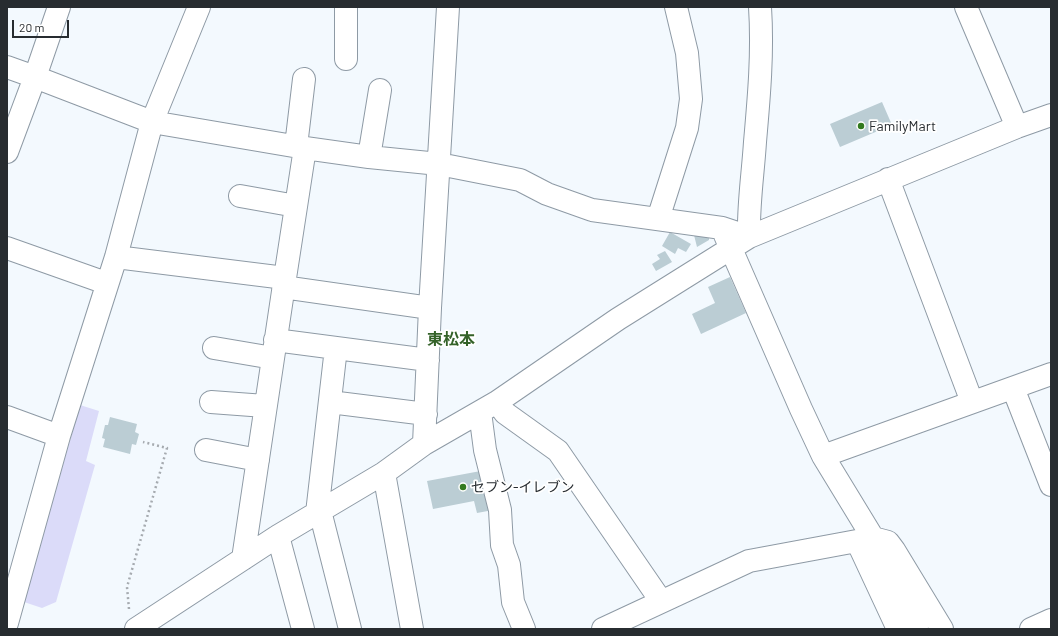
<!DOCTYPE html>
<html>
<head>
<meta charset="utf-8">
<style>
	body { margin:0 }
	#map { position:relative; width:1058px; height:636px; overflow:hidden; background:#f3f9fe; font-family:Barlow,sans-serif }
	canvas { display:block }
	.frame { position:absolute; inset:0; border:8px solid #272c30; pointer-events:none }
	.scale { position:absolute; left:12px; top:20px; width:57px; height:18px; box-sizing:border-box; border:2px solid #272c30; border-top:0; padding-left:5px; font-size:12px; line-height:14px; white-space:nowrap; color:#272c30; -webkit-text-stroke:3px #fff; paint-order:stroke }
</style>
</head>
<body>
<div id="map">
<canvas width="1058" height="636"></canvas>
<div class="frame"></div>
<div class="scale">20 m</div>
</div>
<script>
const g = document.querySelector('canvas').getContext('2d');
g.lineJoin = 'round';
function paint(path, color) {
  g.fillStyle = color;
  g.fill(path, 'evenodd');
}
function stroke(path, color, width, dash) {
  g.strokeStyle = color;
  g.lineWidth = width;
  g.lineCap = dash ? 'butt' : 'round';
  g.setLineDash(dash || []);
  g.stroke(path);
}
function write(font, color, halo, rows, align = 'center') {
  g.font = font + ' Barlow,"Noto Sans JP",sans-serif';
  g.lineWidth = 3.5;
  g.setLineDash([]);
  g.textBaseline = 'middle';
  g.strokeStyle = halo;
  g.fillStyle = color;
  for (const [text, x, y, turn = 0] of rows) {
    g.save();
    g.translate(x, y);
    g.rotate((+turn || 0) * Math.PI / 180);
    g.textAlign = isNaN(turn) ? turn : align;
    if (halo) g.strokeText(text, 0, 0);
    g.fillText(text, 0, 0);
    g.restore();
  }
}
paint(new Path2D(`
	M80 405 99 411 86 461 95 465 56 602 42 608 24 602Z`), '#dbdbf9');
paint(new Path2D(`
	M882 102 892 125 840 147 830 124Z
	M670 232 691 244 686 252 678 248 675 254 662 246Z
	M694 235 709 237V240L697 247Z
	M665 251 672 262 656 271 652 264 660 259 657 255Z
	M730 277 746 313 701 334 692 314 715 303 708 287Z
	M110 417 137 424 135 432 139 434 136 445 132 444 130 454 103 447 105 439 102 438 105 425H108Z
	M486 470 493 510 477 513 474 501 433 509 427 481Z`), '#bbcdd4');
const minor = new Path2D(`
	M966 7 1017 127
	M346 59V7
	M7 67 35 77 59 7
	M296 146 304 79
	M7 152 35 77 152 122 305 148 369 157 439 164 520 180 547 194 592 210 722 228 749 237C748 205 753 174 755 142 759 97 763 52 760 7
	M369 157 380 90
	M888 179 972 402
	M240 196 296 206
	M658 219 687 128 691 99 687 53 676 7
	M725 235 801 409 823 456 873 538 917 629
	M7 248 106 283
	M116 257 285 278
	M283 287 430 308
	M275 340 428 360
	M214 348 273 358
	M1013 388 1051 485
	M211 402 265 406
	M330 402 426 414
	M497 402 505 413 558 451 661 601
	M480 412 485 450 500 510 502 545 509 565 513 602 524 629
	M7 417 59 436
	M424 444 430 308 448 7
	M206 450 258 460
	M823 456 1051 374
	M384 473 412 629
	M320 511 350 629
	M317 513 336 348
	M278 536 303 629
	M857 541 898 629
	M243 559 285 278 305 148
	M7 623 59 436 116 257 152 122 199 7
	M136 629 278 536 384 473 424 444 497 402 618 319 749 237 1017 127 1051 115
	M603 629 749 561 873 538 888 542 894 550 942 629
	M1031 629 1051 620`);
stroke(minor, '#8e9aa5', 24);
stroke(new Path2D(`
	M129 609 127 587 167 448 143 442`), '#a6abb0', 2.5, [2, 3]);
stroke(minor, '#fff', 22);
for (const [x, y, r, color] of [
	[861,126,4,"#337a1f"],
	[463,487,4,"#337a1f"]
]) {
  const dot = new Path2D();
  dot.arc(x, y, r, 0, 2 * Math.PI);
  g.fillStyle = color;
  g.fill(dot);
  stroke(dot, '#fff', 1.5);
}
write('14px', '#272c30', '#fff', [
	["FamilyMart",869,126],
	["セブン-イレブン",471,487]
], 'left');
write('bold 16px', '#346229', '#fff', [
	["東松本",451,340]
]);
</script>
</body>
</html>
